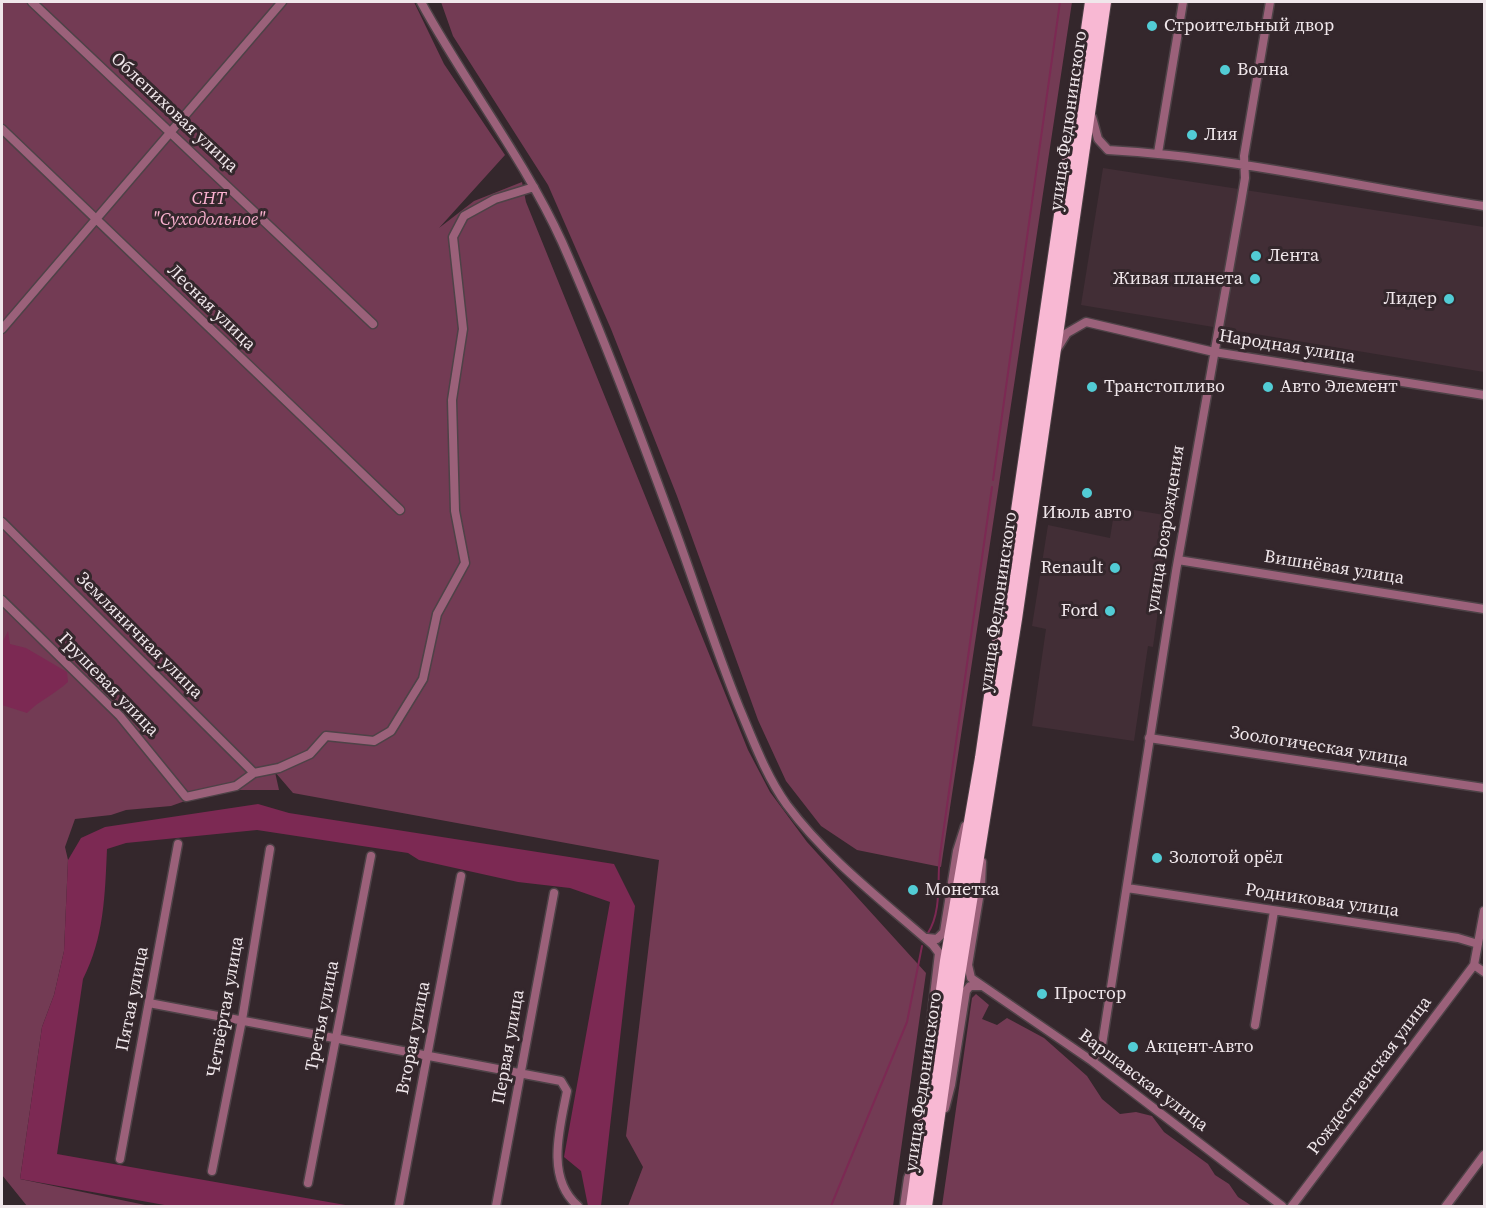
<!DOCTYPE html>
<html>
<head>
<meta charset="utf-8">
<style>
	body { margin:0 }
	#map { position:relative; width:1486px; height:1208px; overflow:hidden; background:#34272c; font-family:"Source Serif 4",serif }
	canvas { display:block }
	.frame { position:absolute; inset:0; border:3px solid #f0e7eb; pointer-events:none }
</style>
</head>
<body>
<div id="map">
<canvas width="1486" height="1208"></canvas>
<div class="frame"></div>
</div>
<script>
const g = document.querySelector('canvas').getContext('2d');
g.lineJoin = 'round';
function paint(path, color) {
  g.fillStyle = color;
  g.fill(path, 'evenodd');
}
function stroke(path, color, width, dash) {
  g.strokeStyle = color;
  g.lineWidth = width;
  g.lineCap = dash ? 'butt' : 'round';
  g.setLineDash(dash || []);
  g.stroke(path);
}
function write(font, color, halo, rows, align = 'center') {
  g.font = font + ' "Source Serif 4",serif';
  g.lineWidth = 6;
  g.setLineDash([]);
  g.textBaseline = 'middle';
  g.strokeStyle = halo;
  g.fillStyle = color;
  for (const [text, x, y, turn = 0] of rows) {
    g.save();
    g.translate(x, y);
    g.rotate((+turn || 0) * Math.PI / 180);
    g.textAlign = isNaN(turn) ? turn : align;
    if (halo) g.strokeText(text, 0, 0);
    g.fillText(text, 0, 0);
    g.restore();
  }
}
paint(new Path2D(`
	M1103 168 1484 227V372L1081 305Z
	M1115 507 1171 516 1153 647 1148 646 1134 741 1032 726 1046 629 1032 626 1048 525 1110 538Z`), '#422e36');
paint(new Path2D(`
	M2 2H414L444 64 505 155 439 228 474 201 522 182 526 202 748 750 770 792 807 842 926 973 893 1206H628L643 1167 626 1136 659 860 293 793 275 772 279 790H239L185 801 171 806 126 810 111 815 75 819 65 847 68 860 64 951 54 995 42 1027 20 1179 150 1206H27L2 1175Z
	M441 2H1072L941 867 857 850 821 826 786 781 758 720 677 496 611 329 548 185 453 36Z
	M976 994 989 1005 982 1019 997 1025 1007 1018 1044 1038 1087 1076 1102 1099 1120 1114 1136 1112 1152 1116 1164 1132 1208 1164 1215 1175 1229 1184 1238 1197 1252 1206H942L972 998Z`), '#733b54');
paint(new Path2D(`
	M8 631 10 644 26 648 67 672 68 682C55 694 40 700 27 713L2 705V643Z
	M258 804 289 813 614 864 635 906 601 1206H588L581 1171 564 1157 610 902 570 888 518 882 419 860 408 853 257 830 126 843 107 849C105 895 104 938 83 979L57 1154 351 1206H170L20 1179 42 1027 54 995 64 951 68 860 81 838 105 827Z`), '#7c2953');
stroke(new Path2D(`
	M993 480 1060 2
	M928 933C940 914 938 889 939 867 940 851 943 835 945 820L992 487
	M831 1206 907 1022 922 946`), '#7c2953', 2);
const minor = new Path2D(`
	M32 2 373 324
	M421 2C465 83 523 157 562 242 603 335 639 432 674 527 696 587 715 648 739 707 753 740 766 776 787 805 827 859 883 901 933 945L939 953 922 1099
	M1092 117 1098 139 1108 150C1235 157 1359 187 1484 206
	M2 129 400 510
	M1158 153 1183 2
	M2 329 282 2
	M1057 349 1067 333 1086 322 1214 352 1484 395
	M2 522 254 773
	M1178 560 1484 609
	M2 600 120 716 186 797 236 786 254 773 279 768 310 754 326 736 374 741 391 731 423 679 437 614 465 563 455 511 452 400 463 329 453 237 464 216 495 199 534 187
	M1149 738 1484 788
	M982 862 981 886 968 965 971 978 1092 1061 1282 1206
	M1127 888 1458 938 1478 944
	M1484 911 1474 965 1484 972
	M927 938 937 939 944 932 957 851 965 826
	M149 1003 561 1081 567 1091C560 1127 545 1178 578 1206
	M1255 1025 1274 911
	M1092 1061 1102 1045 1176 571 1241 202 1245 178 1244 156 1270 2
	M945 1108 951 1085 966 991 970 986H981
	M120 1159 178 844
	M212 1171 242 1020 270 849
	M308 1183 371 856
	M399 1205 461 876
	M496 1206 554 893
	M904 1206 908 1178 914 1163
	M1292 1206 1474 965
	M1446 1206 1484 1155`);
const trunk = new Path2D(`
	M913 1206 947 961 982 758 1092 2
	M925 1206 958 976 1015 619 1104 2`);
stroke(minor, '#4e4247', 11);
stroke(trunk, '#4e4247', 16);
stroke(minor, '#9b617a', 8);
stroke(trunk, '#f8b8d3', 14);
for (const [x, y, r, color] of [
	[1152,26,6,"#52ccd5"],
	[1225,70,6,"#52ccd5"],
	[1192,135,6,"#52ccd5"],
	[1256,256,6,"#52ccd5"],
	[1255,279,6,"#52ccd5"],
	[1449,299,6,"#52ccd5"],
	[1092,387,6,"#52ccd5"],
	[1268,387,6,"#52ccd5"],
	[1087,493,6,"#52ccd5"],
	[1115,568,6,"#52ccd5"],
	[1110,611,6,"#52ccd5"],
	[1157,858,6,"#52ccd5"],
	[913,890,6,"#52ccd5"],
	[1042,994,6,"#52ccd5"],
	[1133,1047,6,"#52ccd5"]
]) {
  const dot = new Path2D();
  dot.arc(x, y, r, 0, 2 * Math.PI);
  g.fillStyle = color;
  g.fill(dot);
  stroke(dot, '#34272c', 2);
}
write('18px', '#f0e7eb', '#34272c', [
	["Строительный двор",1164,26],
	["Волна",1237,70],
	["Лия",1204,135],
	["Лента",1268,256],
	["Живая планета",1243,279,"right"],
	["Лидер",1437,299,"right"],
	["Транстопливо",1104,387],
	["Авто Элемент",1280,387],
	["Июль авто",1087,513,"center"],
	["Renault",1103,568,"right"],
	["Ford",1098,611,"right"],
	["Золотой орёл",1169,858],
	["Монетка",925,890],
	["Простор",1054,994],
	["Акцент-Авто",1145,1047]
], 'left');
write('18px', '#f0e7eb', '#34272c', [
	["Облепиховая улица",174,113,43],
	["улица Федюнинского",1069,121,-82],
	["Лесная улица",211,308,44],
	["Народная улица",1287,347,9],
	["улица Возрождения",1166,529,-81],
	["Вишнёвая улица",1334,568,9],
	["улица Федюнинского",999,602,-82],
	["Земляничная улица",139,636,45],
	["Грушевая улица",108,685,46],
	["Зоологическая улица",1319,747,9],
	["Родниковая улица",1322,901,8],
	["Пятая улица",133,999,-79],
	["Четвёртая улица",226,1007,-80],
	["Третья улица",323,1016,-79],
	["Вторая улица",414,1038,-79],
	["Первая улица",509,1047,-80],
	["Рождественская улица",1370,1076,-53],
	["Варшавская улица",1143,1081,37],
	["улица Федюнинского",924,1082,-82]
]);
write('italic 18px', '#f9b1cf', '#34272c', [
	["СНТ",209,199],
	["\"Суходольное\"",209,220]
]);
</script>
</body>
</html>
